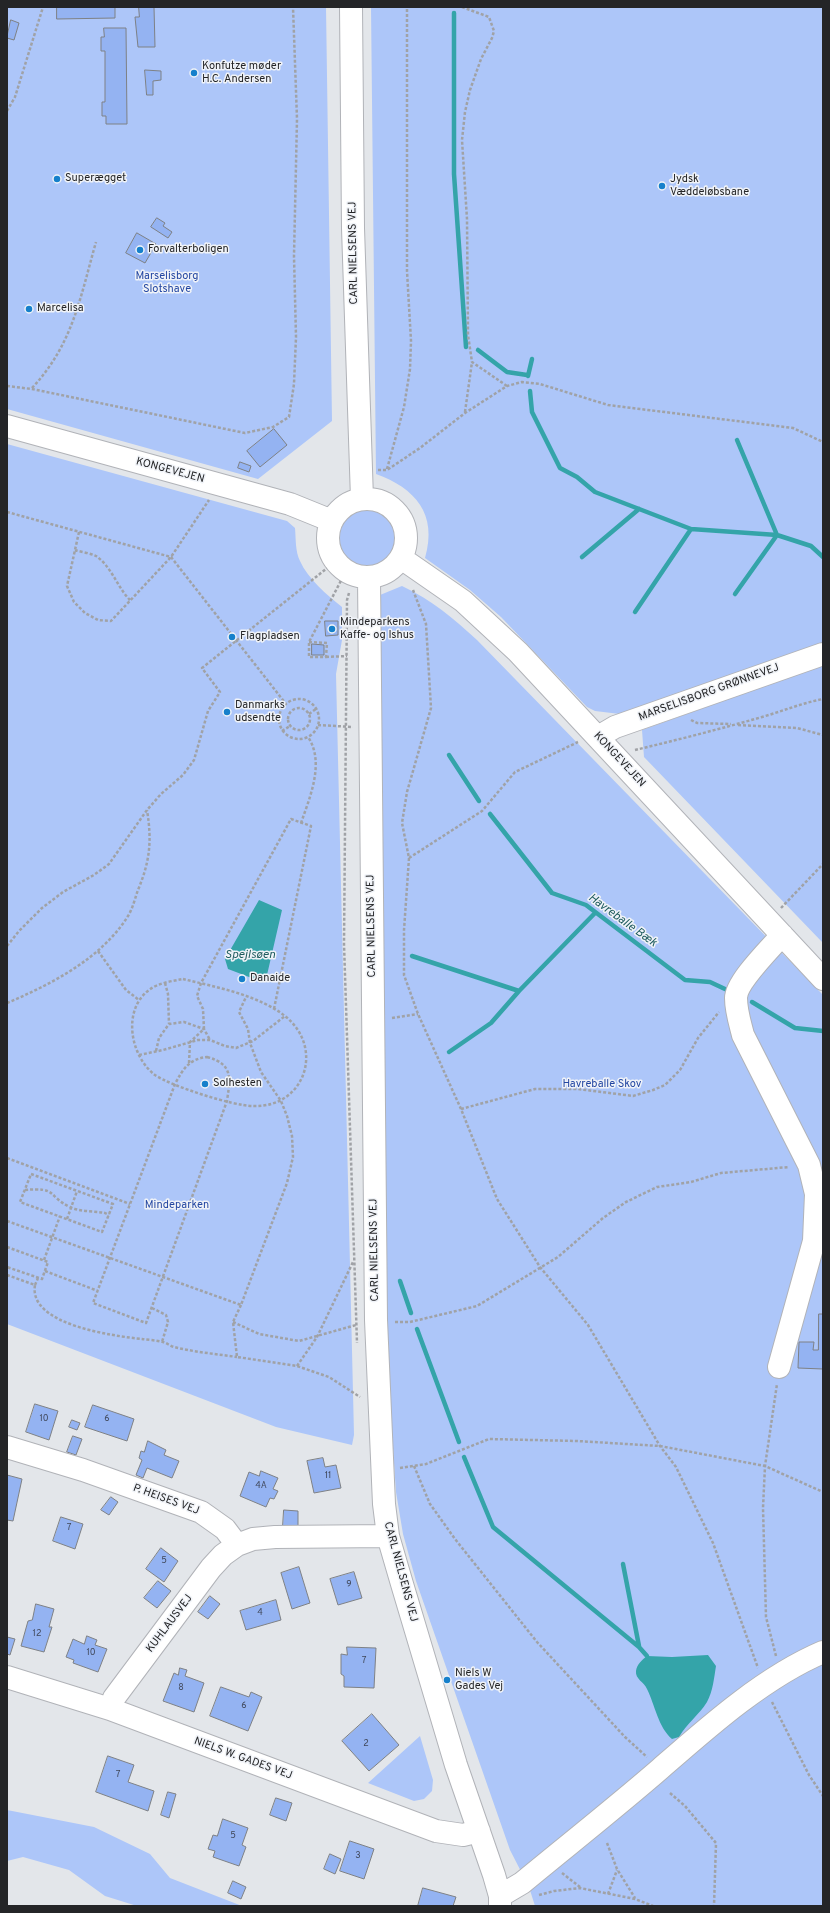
<!DOCTYPE html>
<html>
<head>
<meta charset="utf-8">
<style>
	body { margin:0 }
	#map { position:relative; width:830px; height:1913px; overflow:hidden; background:#e3e6ea; font-family:Overpass,sans-serif }
	canvas { display:block }
	.frame { position:absolute; inset:0; border:8px solid #242527; pointer-events:none }
</style>
</head>
<body>
<div id="map">
<canvas width="830" height="1913"></canvas>
<div class="frame"></div>
</div>
<script>
const g = document.querySelector('canvas').getContext('2d');
g.lineJoin = 'round';
function paint(path, color) {
  g.fillStyle = color;
  g.fill(path, 'evenodd');
}
function stroke(path, color, width, dash) {
  g.strokeStyle = color;
  g.lineWidth = width;
  g.lineCap = dash ? 'butt' : 'round';
  g.setLineDash(dash || []);
  g.stroke(path);
}
function write(font, color, halo, rows, align = 'center') {
  g.font = font + ' Overpass,sans-serif';
  g.lineWidth = 3;
  g.setLineDash([]);
  g.textBaseline = 'middle';
  g.strokeStyle = halo;
  g.fillStyle = color;
  for (const [text, x, y, turn = 0] of rows) {
    g.save();
    g.translate(x, y);
    g.rotate((+turn || 0) * Math.PI / 180);
    g.textAlign = isNaN(turn) ? turn : align;
    if (halo) g.strokeText(text, 0, 0);
    g.fillText(text, 0, 0);
    g.restore();
  }
}
paint(new Path2D(`
	M7 7H326L332 421 258 479 7 409Z
	M371 7H823V646L620 714 595 711 587 707 501 617 470 590 425 558C438 514 415 488 376 474Z
	M7 444 287 521 295 528C296 539 295 551 300 561 308 579 327 595 342 607V640L336 674 354 1435 352 1445 276 1427 7 1324Z
	M339 538a28 28 0 1 1 56 0a28 28 0 1 1-56 0Z
	M402 586C432 600 453 618 477 640L823 995V1906H535L529 1887 510 1850 416 1581 403 1534 396 1492 388 1375 383 1229 380 595Z
	M823 665V943L644 757 642 730Z
	M420 1736 433 1780 432 1791 424 1799 414 1801 368 1783Z
	M7 1810 94 1827 150 1854 170 1878 242 1906H137L105 1896 69 1870 23 1857 7 1861Z`), '#adc6f9');
paint(new Path2D(`
	M259 900 282 910 267 975 257 980 228 969 225 959Z
	M708 1655 716 1666C714 1678 713 1691 707 1702 699 1715 687 1723 679 1737L672 1739C658 1727 655 1705 647 1689 644 1682 635 1679 636 1671 637 1664 642 1660 647 1656L672 1657Z`), '#34a4a9');
stroke(new Path2D(`
	M454 13V174L466 347
	M478 350 507 372 527 375
	M528 376 532 359
	M530 391 532 412 560 468 577 477 595 492 691 529 777 535 811 546 823 557
	M582 557 639 509
	M735 594 777 535 737 440
	M635 612 691 529
	M449 755 479 801
	M490 814 552 893 586 905 685 980 710 982 725 989
	M412 956 519 991 595 913
	M752 1002 795 1028 823 1031
	M449 1052 491 1023 519 991
	M400 1281 411 1313
	M417 1329 459 1442
	M464 1457 493 1527 639 1647 647 1656
	M623 1564 639 1646`), '#34a4a9', 4.5);
const building = new Path2D(`
	M57 7H115V18L57 19Z
	M139 7H154L155 47H138L135 17H139Z
	M11 20 19 23 14 40 7 38Z
	M104 28H126L127 124H106V116H102V102H105V51H101V37H104Z
	M145 70 161 71V80L153 81V95H147Z
	M157 218 165 223 163 226 172 232 168 238 151 227Z
	M137 233 156 244 145 263 126 253Z
	M274 429 287 445 260 467 247 451Z
	M240 462 251 466 249 472 238 468Z
	M325 621H338V635L326 636Z
	M312 644 324 645V655H312Z
	M819 1314H823V1369L798 1368 799 1342H814L813 1350H818Z
	M35 1404 58 1411 49 1440 26 1432Z
	M93 1405 134 1419 127 1441 85 1427Z
	M72 1420 80 1423 77 1430 69 1427Z
	M73 1436 82 1439 76 1455 67 1452Z
	M148 1441 166 1450 164 1455 179 1461 172 1478 147 1468 143 1478 136 1475 142 1460 139 1458 141 1451 144 1452Z
	M323 1458 325 1467 336 1465 341 1488 314 1493 307 1461Z
	M261 1471 278 1478 273 1489 278 1491 274 1499 270 1498 266 1507 240 1496 249 1472 259 1476Z
	M7 1475 22 1479 13 1521 7 1520Z
	M111 1497 118 1502 109 1515 101 1510Z
	M284 1510 298 1511V1526H283Z
	M61 1517 83 1524 75 1549 53 1541Z
	M161 1548 178 1561 164 1582 146 1569Z
	M299 1567 310 1603 292 1609 281 1573Z
	M354 1572 362 1598 338 1605 330 1579Z
	M158 1581 171 1591 157 1608 144 1598Z
	M210 1596 220 1604 208 1619 198 1612Z
	M276 1600 281 1620 246 1630 240 1611Z
	M36 1604 54 1609 49 1627H52L44 1652 21 1646 28 1621 32 1620Z
	M87 1636 97 1640 95 1645 107 1649 98 1672 73 1663 74 1660 66 1657 73 1639 84 1644Z
	M7 1637 15 1639 10 1655 7 1654Z
	M347 1647 376 1648 374 1688 344 1687V1676L341 1674V1654L347 1655Z
	M180 1668 187 1670 185 1676 204 1683 194 1712 163 1701 174 1673 178 1675Z
	M221 1687 249 1697 251 1692 262 1697 248 1731 210 1716Z
	M372 1714 399 1745 369 1771 342 1741Z
	M108 1756 134 1765 128 1782 154 1791 148 1811 96 1792Z
	M168 1792 176 1794 169 1818 161 1815Z
	M276 1798 292 1803 286 1821 270 1815Z
	M223 1819 248 1828 242 1845 246 1847 239 1866 213 1857 215 1851 208 1849 213 1835 217 1836Z
	M350 1841 374 1849 364 1879 340 1871Z
	M330 1854 341 1859 335 1874 324 1869Z
	M233 1881 246 1887 241 1899 228 1893Z
	M423 1888 456 1897 453 1906H418Z`);
paint(building, '#94b3f2');
stroke(building, '#7e8185', 1);
const minor = new Path2D(`
	M351 7 353 228 362 499
	M7 426 290 504 332 521
	M328 538a39 39 0 1 1 78 0a39 39 0 1 1-78 0Z
	M401 558 463 601 518 652 823 979
	M369 577 376 1320 384 1504 388 1536 402 1584 456 1765 494 1875 500 1896V1906
	M598 737 615 727 823 654
	M779 1367 814 1241 816 1194 809 1165 743 1035C740 1023 736 1011 736 998 736 982 771 948 782 935
	M7 1447 83 1470 201 1512 225 1529 237 1545 253 1539 275 1537 388 1536
	M7 1677 110 1709 436 1831 463 1835 479 1831
	M110 1709 114 1698 211 1568 223 1555 237 1545
	M500 1896 522 1883C568 1845 615 1808 660 1769 708 1727 764 1677 823 1652`);
stroke(minor, '#b1b3b8', 24);
stroke(new Path2D(`
	M462 7 489 17 494 31 492 38 481 59 470 90 465 112 462 140 467 219 468 335 472 362 507 386
	M7 111 15 97 43 7
	M7 386 32 389 245 433 273 427 289 417 294 384 296 337 294 256 297 119 293 7
	M32 388C73 344 80 298 96 242
	M465 412 472 362
	M387 469 404 407 410 369 411 341 407 271V7
	M378 470H387L420 448 465 413 507 386 522 382 540 384 608 405 793 428 823 442
	M7 512 171 557 286 704
	M79 532 67 586 74 602 85 613 98 620 111 621 171 557 209 500
	M75 550C81 552 90 553 96 556 112 567 117 587 130 600
	M413 590 426 624 431 708 407 792 402 823 409 858 404 930V975L418 1014 461 1109 497 1199 540 1267 588 1325 660 1446 676 1467 713 1543 758 1668
	M349 593 347 600 344 944 357 1343
	M309 642 327 643 326 657H309V642L346 571
	M326 657 347 656
	M279 719a20 20 0 1 1 40 0a20 20 0 1 1-40 0Z
	M288 719a11 11 0 1 1 22 0a11 11 0 1 1-22 0Z
	M309 714 316 709
	M691 720 697 723 731 724
	M318 725 353 727
	M738 725 797 728 823 735
	M282 731 290 726
	M635 750C677 740 720 729 762 717 783 711 802 703 823 699
	M301 823C310 797 325 762 308 737
	M409 858 482 811 515 772 578 742
	M781 908 823 864
	M7 946 19 931 42 908 63 892 94 875 109 864 147 810 161 794 183 775 194 760 208 711 220 692 202 668 336 561
	M98 951 126 990 139 1000
	M183 979C216 987 258 995 285 1016 325 1048 305 1108 253 1106 233 1106 171 1086 155 1075 130 1056 122 1010 149 990 158 983 172 981 183 979Z
	M165 983 168 994 169 1024
	M7 1003C52 984 102 958 128 916 133 908 135 898 138 890 150 861 152 841 147 810
	M392 1018 418 1014
	M156 1051 159 1038 169 1024 184 1022 204 1029 210 1040
	M139 1055 163 1050 198 1040H210L225 1046 236 1048 253 1041 285 1016
	M207 1057C234 1064 230 1079 227 1101L146 1323 93 1303 175 1084C183 1069 189 1059 207 1057Z
	M189 1063 190 1042 204 1029 203 1009 197 996 201 983 291 819 311 826 274 1009
	M461 1109 535 1089H578L633 1096 653 1090 665 1085 680 1070 698 1038 719 1012
	M7 1158 130 1204
	M31 1174 113 1204 102 1232 20 1202Z
	M25 1190C58 1187 47 1196 70 1207 80 1212 94 1211 105 1213L109 1215
	M67 1219 77 1191
	M7 1221 241 1305 287 1183 293 1157 292 1136 287 1116 281 1101 261 1072 250 1043 248 1029 239 1012 246 997
	M7 1247 48 1262 42 1279 7 1267
	M44 1260 60 1216
	M45 1271 98 1291
	M7 1275 35 1285C28 1325 114 1336 142 1339 148 1340 156 1340 163 1342 167 1343 170 1346 174 1347 194 1352 216 1354 237 1357
	M35 1285 38 1278
	M241 1305 233 1322 237 1357 297 1366 329 1377 360 1397
	M152 1308 166 1315 168 1322 162 1342
	M233 1322 259 1334 299 1341 356 1325
	M395 1322H410L477 1306 558 1257 603 1218 626 1202 657 1187 691 1182 721 1173 789 1167
	M297 1366 317 1337 353 1262
	M414 1466 430 1504 455 1539 537 1642 625 1737 647 1757
	M400 1468 426 1464 489 1439 577 1441 660 1446 765 1466 823 1492
	M776 1656 766 1617 763 1508 765 1466 777 1384
	M772 1702 809 1775 823 1796
	M670 1793 685 1806 716 1843 714 1906
	M607 1843 617 1869 635 1898
	M562 1873 580 1887
	M608 1894 617 1870
	M539 1895 554 1891 580 1888 635 1899 653 1906`), '#a0a2a6', 2.5, [3, 2]);
stroke(minor, '#fff', 22);
for (const [x, y, r, color] of [
	[194,73,4,"#1680cb"],
	[57,179,4,"#1680cb"],
	[662,186,4,"#1680cb"],
	[140,250,4,"#1680cb"],
	[29,309,4,"#1680cb"],
	[332,629,4,"#1680cb"],
	[232,637,4,"#1680cb"],
	[227,712,4,"#1680cb"],
	[242,979,4,"#1680cb"],
	[205,1084,4,"#1680cb"],
	[447,1680,4,"#1680cb"]
]) {
  const dot = new Path2D();
  dot.arc(x, y, r, 0, 2 * Math.PI);
  g.fillStyle = color;
  g.fill(dot);
  stroke(dot, '#f0f3f8', 1.5);
}
write('9px', '#40485a', null, [
	["10",44,1419],
	["6",107,1419],
	["11",328,1476],
	["4A",261,1486],
	["7",69,1528],
	["5",164,1561],
	["9",349,1585],
	["4",260,1613],
	["12",37,1634],
	["10",91,1653],
	["7",364,1661],
	["8",181,1688],
	["6",244,1706],
	["2",366,1744],
	["7",118,1775],
	["5",233,1836],
	["3",358,1856]
]);
write('11px', '#242527', '#f0f3f8', [
	["Konfutze møder",202,67],
	["H.C. Andersen",202,80],
	["Superægget",65,179],
	["Jydsk",670,180],
	["Væddeløbsbane",670,193],
	["Forvalterboligen",148,250],
	["Marcelisa",37,309],
	["Mindeparkens",340,623],
	["Kaffe- og Ishus",340,636],
	["Flagpladsen",240,637],
	["Danmarks",235,706],
	["udsendte",235,719],
	["Danaide",250,979],
	["Solhesten",213,1084],
	["Niels W",455,1674],
	["Gades Vej",455,1687]
], 'left');
write('11px', '#242527', '#f0f3f8', [
	["CARL NIELSENS VEJ",354,253,-91],
	["KONGEVEJEN",170,471,15],
	["MARSELISBORG GRØNNEVEJ",709,693,-20],
	["KONGEVEJEN",619,760,47],
	["CARL NIELSENS VEJ",372,926,-91],
	["CARL NIELSENS VEJ",375,1250,-91],
	["P. HEISES VEJ",166,1500,20],
	["CARL NIELSENS VEJ",400,1572,75],
	["KUHLAUSVEJ",170,1624,-53],
	["NIELS W. GADES VEJ",243,1759,20]
]);
write('11px', '#2447a2', '#f0f3f8', [
	["Marselisborg",167,277],
	["Slotshave",167,290],
	["Havreballe Skov",602,1085],
	["Mindeparken",177,1206]
]);
write('italic 12px', '#1f5c5f', '#f0f3f8', [
	["Havreballe Bæk",622,921,36],
	["Spejlsøen",250,956]
]);
</script>
</body>
</html>
